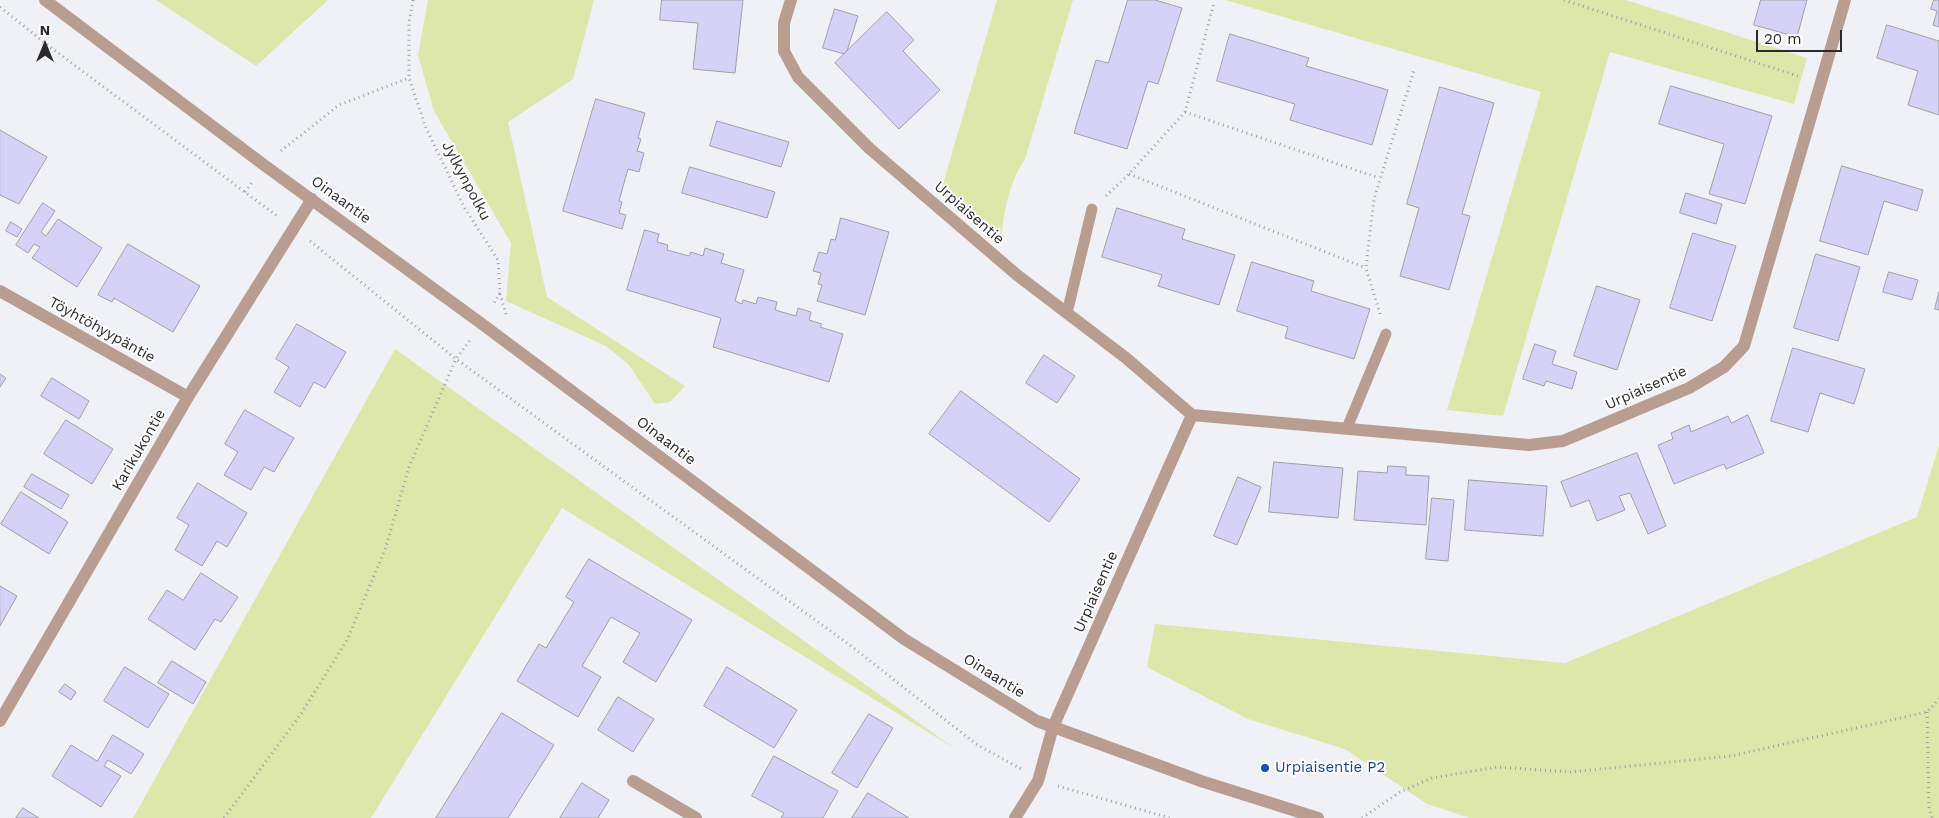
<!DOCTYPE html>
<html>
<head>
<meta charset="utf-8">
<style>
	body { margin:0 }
	#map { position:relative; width:1939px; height:818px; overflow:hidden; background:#f0f0f7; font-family:"Work Sans",sans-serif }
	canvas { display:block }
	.north { position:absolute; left:20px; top:20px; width:50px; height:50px; -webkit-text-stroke:4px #fefefe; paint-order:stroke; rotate:0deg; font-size:14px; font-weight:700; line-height:20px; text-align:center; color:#2a2a2c }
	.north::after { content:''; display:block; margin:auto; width:18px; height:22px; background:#2a2a2c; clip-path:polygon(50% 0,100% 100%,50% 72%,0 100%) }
	.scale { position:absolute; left:1756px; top:30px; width:86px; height:22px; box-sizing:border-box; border:2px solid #2a2a2c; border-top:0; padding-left:6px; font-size:15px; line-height:18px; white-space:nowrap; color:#2a2a2c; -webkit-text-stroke:4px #fefefe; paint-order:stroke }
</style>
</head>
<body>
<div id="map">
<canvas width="1939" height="818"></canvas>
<div class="north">N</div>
<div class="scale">20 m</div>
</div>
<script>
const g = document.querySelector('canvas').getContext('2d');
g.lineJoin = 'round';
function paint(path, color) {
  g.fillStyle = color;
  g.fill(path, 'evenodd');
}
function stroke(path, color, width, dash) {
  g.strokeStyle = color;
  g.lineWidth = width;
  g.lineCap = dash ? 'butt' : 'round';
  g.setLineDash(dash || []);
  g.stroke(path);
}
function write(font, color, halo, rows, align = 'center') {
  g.font = font + ' "Work Sans",sans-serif';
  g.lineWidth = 4;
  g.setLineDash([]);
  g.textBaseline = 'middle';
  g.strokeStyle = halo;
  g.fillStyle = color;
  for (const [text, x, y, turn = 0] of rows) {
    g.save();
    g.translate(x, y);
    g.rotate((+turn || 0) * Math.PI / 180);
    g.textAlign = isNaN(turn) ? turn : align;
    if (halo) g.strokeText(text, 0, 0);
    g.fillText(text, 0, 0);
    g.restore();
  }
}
paint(new Path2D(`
	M156 0H328L256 66Z
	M428 0H594L573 79 508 122 547 297 685 386 670 402 655 404 629 365 606 346 506 301 511 243 434 111 418 55Z
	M997 0H1073L1025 159C1008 185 1005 208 1001 239L940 194Z
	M1225 0H1626L1807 58 1794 104 1610 52 1503 416 1447 410 1541 92Z
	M395 349 957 750 562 508 371 818H133Z
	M1939 445V818H1470L1427 804 1345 749 1248 719 1147 667 1155 624 1565 663 1917 517Z`), '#dce7a9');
const building = new Path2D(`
	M662 0H743L735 73 693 69 698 23 660 20Z
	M1128 0H1155L1182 8 1158 84 1148 81 1127 149 1074 133 1096 60 1108 63Z
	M1761 0H1807L1797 37 1754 25Z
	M1934 0H1939V27L1933 25 1937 11 1931 9Z
	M835 9 858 16 847 51 844 54 823 48Z
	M887 12 914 40 903 51 940 90 899 129 835 63Z
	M1887 25 1939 41V115L1908 105 1918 71 1877 58Z
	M1230 34 1309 58 1306 66 1388 90 1372 145 1290 120 1295 104 1217 81Z
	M1671 86 1772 116 1745 204 1709 194 1724 144 1659 124Z
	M1440 87 1494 103 1462 214 1470 216 1449 290 1400 276 1419 208 1407 204Z
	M596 99 645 113 638 138 641 139 637 151 644 153 639 172 628 169 619 201 622 202 619 213 626 215 622 229 563 211Z
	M717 121 789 142 781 167 710 146Z
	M0 130 47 157 19 204 0 195Z
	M1842 166 1923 190 1917 211 1884 201 1868 255 1820 241Z
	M690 167 775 192 767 218 682 193Z
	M1686 193 1722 204 1716 224 1680 213Z
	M43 203 55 211 41 232 46 236 58 219 102 248 77 287 32 258 40 247 34 244 28 253 16 245Z
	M1117 208 1185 229 1182 239 1235 255 1219 305 1158 286 1162 275 1102 257Z
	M841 218 889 232 865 315 817 301 822 285 818 284 821 273 813 271 819 252 827 254 831 239 835 240Z
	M11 222 22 229 17 237 6 231Z
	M645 230 659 234 657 242 668 245 667 250 689 256 691 252 703 256 705 248 724 254 721 263 744 270 735 301 742 304 743 300 756 304 758 297 777 302 775 310 796 316 798 308 811 312 809 320 822 324 820 327 843 334 829 382 713 347 721 318 627 290Z
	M1693 233 1736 246 1712 321 1670 308Z
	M128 244 200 286 173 332 114 298 112 302 98 295Z
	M1816 254 1860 267 1838 341 1794 328Z
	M1252 262 1314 281 1311 291 1370 309 1354 359 1285 338 1288 327 1237 311Z
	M1889 272 1918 280 1912 300 1883 292Z
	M1597 286 1640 300 1617 370 1574 356Z
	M1939 292V310L1935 309Z
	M297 324 346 352 325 388 314 382 300 407 274 392 289 367 276 359Z
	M1535 344 1556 351 1552 364 1577 372 1572 389 1546 381 1544 386 1523 379Z
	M1793 348 1865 369 1854 404 1820 393 1808 432 1771 421Z
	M1044 355 1075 376 1057 403 1026 383Z
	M0 374 6 378 0 387Z
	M52 378 89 401 79 419 41 396Z
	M961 391 1080 479 1049 522 929 434Z
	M245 410 294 438 274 472 264 467 251 490 224 475 238 452 225 444Z
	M1748 415 1764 453 1726 469 1724 464 1674 484 1658 445 1673 439 1671 433 1689 425 1691 432 1728 416 1731 423Z
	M66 420 113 449 92 484 44 454Z
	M1637 453 1666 526 1648 534 1630 493 1619 496 1625 510 1597 521 1589 500 1571 507 1561 482Z
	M1274 462 1343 468 1338 518 1269 512Z
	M1388 466 1406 467V475L1429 476 1426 525 1354 520 1358 471 1387 473Z
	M32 474 69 495 61 509 24 487Z
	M1238 477 1261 487 1237 545 1214 536Z
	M1469 480 1547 486 1543 536 1465 530Z
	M198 483 247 513 227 547 217 541 202 566 175 550 189 525 177 518Z
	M21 492 68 522 49 554 1 524Z
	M1432 498 1454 500 1448 561 1426 559Z
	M589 559 692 620 656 682 623 662 640 633 611 617 582 666 601 677 578 717 517 681 539 644 546 648 574 602 566 597Z
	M201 573 238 597 221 622 215 619 195 650 148 619 167 590 183 600Z
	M0 586 17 596 0 626Z
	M172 661 206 682 193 704 158 683Z
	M125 667 169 694 148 728 104 701Z
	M727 667 797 710 774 748 704 706Z
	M65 684 76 692 71 700 59 692Z
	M618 697 654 719 633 752 598 730Z
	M502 713 554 745 508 818H436Z
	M869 714 893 728 857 788 832 773Z
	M113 735 144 754 131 774 108 760 104 766 121 776 101 807 52 776 71 745 97 761Z
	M774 756 838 791 823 818H781L784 813 752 796Z
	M582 783 609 800 598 818H560Z
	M868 793 909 818H852Z
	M23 808 39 818H16Z`);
paint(building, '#d4d2f7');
stroke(building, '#a09fa6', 1);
stroke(new Path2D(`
	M413 0 409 22V78L426 128 464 207 498 260 500 293 493 305
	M1564 0 1801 77
	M0 7 50 47 277 216
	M1185 112 1379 178
	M281 151 339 105 409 78
	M1129 174 1366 268
	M245 192 253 181
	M1106 196 1129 174 1185 112 1214 3
	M310 241 456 359 851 646 976 744 1021 769
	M500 294 506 314
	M1380 314 1366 268 1374 199 1414 70
	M1927 712 1929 807 1932 818
	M1058 786 1170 818
	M224 818 301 714 347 640 386 547 409 467 456 359 470 340
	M1362 818 1400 792 1432 778 1497 767 1571 772 1731 756 1927 712 1939 699`), '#9e9ea3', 3, [1, 4]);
stroke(new Path2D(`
	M1067 313 1092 209
	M1347 428 1386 334`), '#b99d90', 11);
stroke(new Path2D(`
	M791 0 784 23V51L798 77 869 148 1017 275 1126 358 1192 415 1529 445 1563 441 1689 388 1724 367 1744 346 1845 0
	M0 291 188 397
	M0 721 188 397 312 199
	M633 781 696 818
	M1015 818 1038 781 1053 727 1192 415`), '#b99d90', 12);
stroke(new Path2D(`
	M45 0 264 165 482 324 904 639 1037 721 1201 781 1318 818`), '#b99d90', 12);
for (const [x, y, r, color] of [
	[1265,768,5,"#1a4fb4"]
]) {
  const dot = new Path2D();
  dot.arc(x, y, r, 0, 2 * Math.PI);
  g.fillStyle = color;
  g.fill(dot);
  stroke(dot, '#fefefe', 2);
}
write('15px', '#2a2a2c', '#fefefe', [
	["Jylkynpolku",466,181,62],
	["Oinaantie",341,200,36],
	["Urpiaisentie",969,213,41],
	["Töyhtöhyypäntie",102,330,29],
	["Urpiaisentie",1646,388,-24],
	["Oinaantie",666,441,37],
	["Karikukontie",139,450,-60],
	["Urpiaisentie",1096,592,-66],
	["Oinaantie",994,676,32]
]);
write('15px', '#164399', '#fefefe', [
	["Urpiaisentie P2",1275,768]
], 'left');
</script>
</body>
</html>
